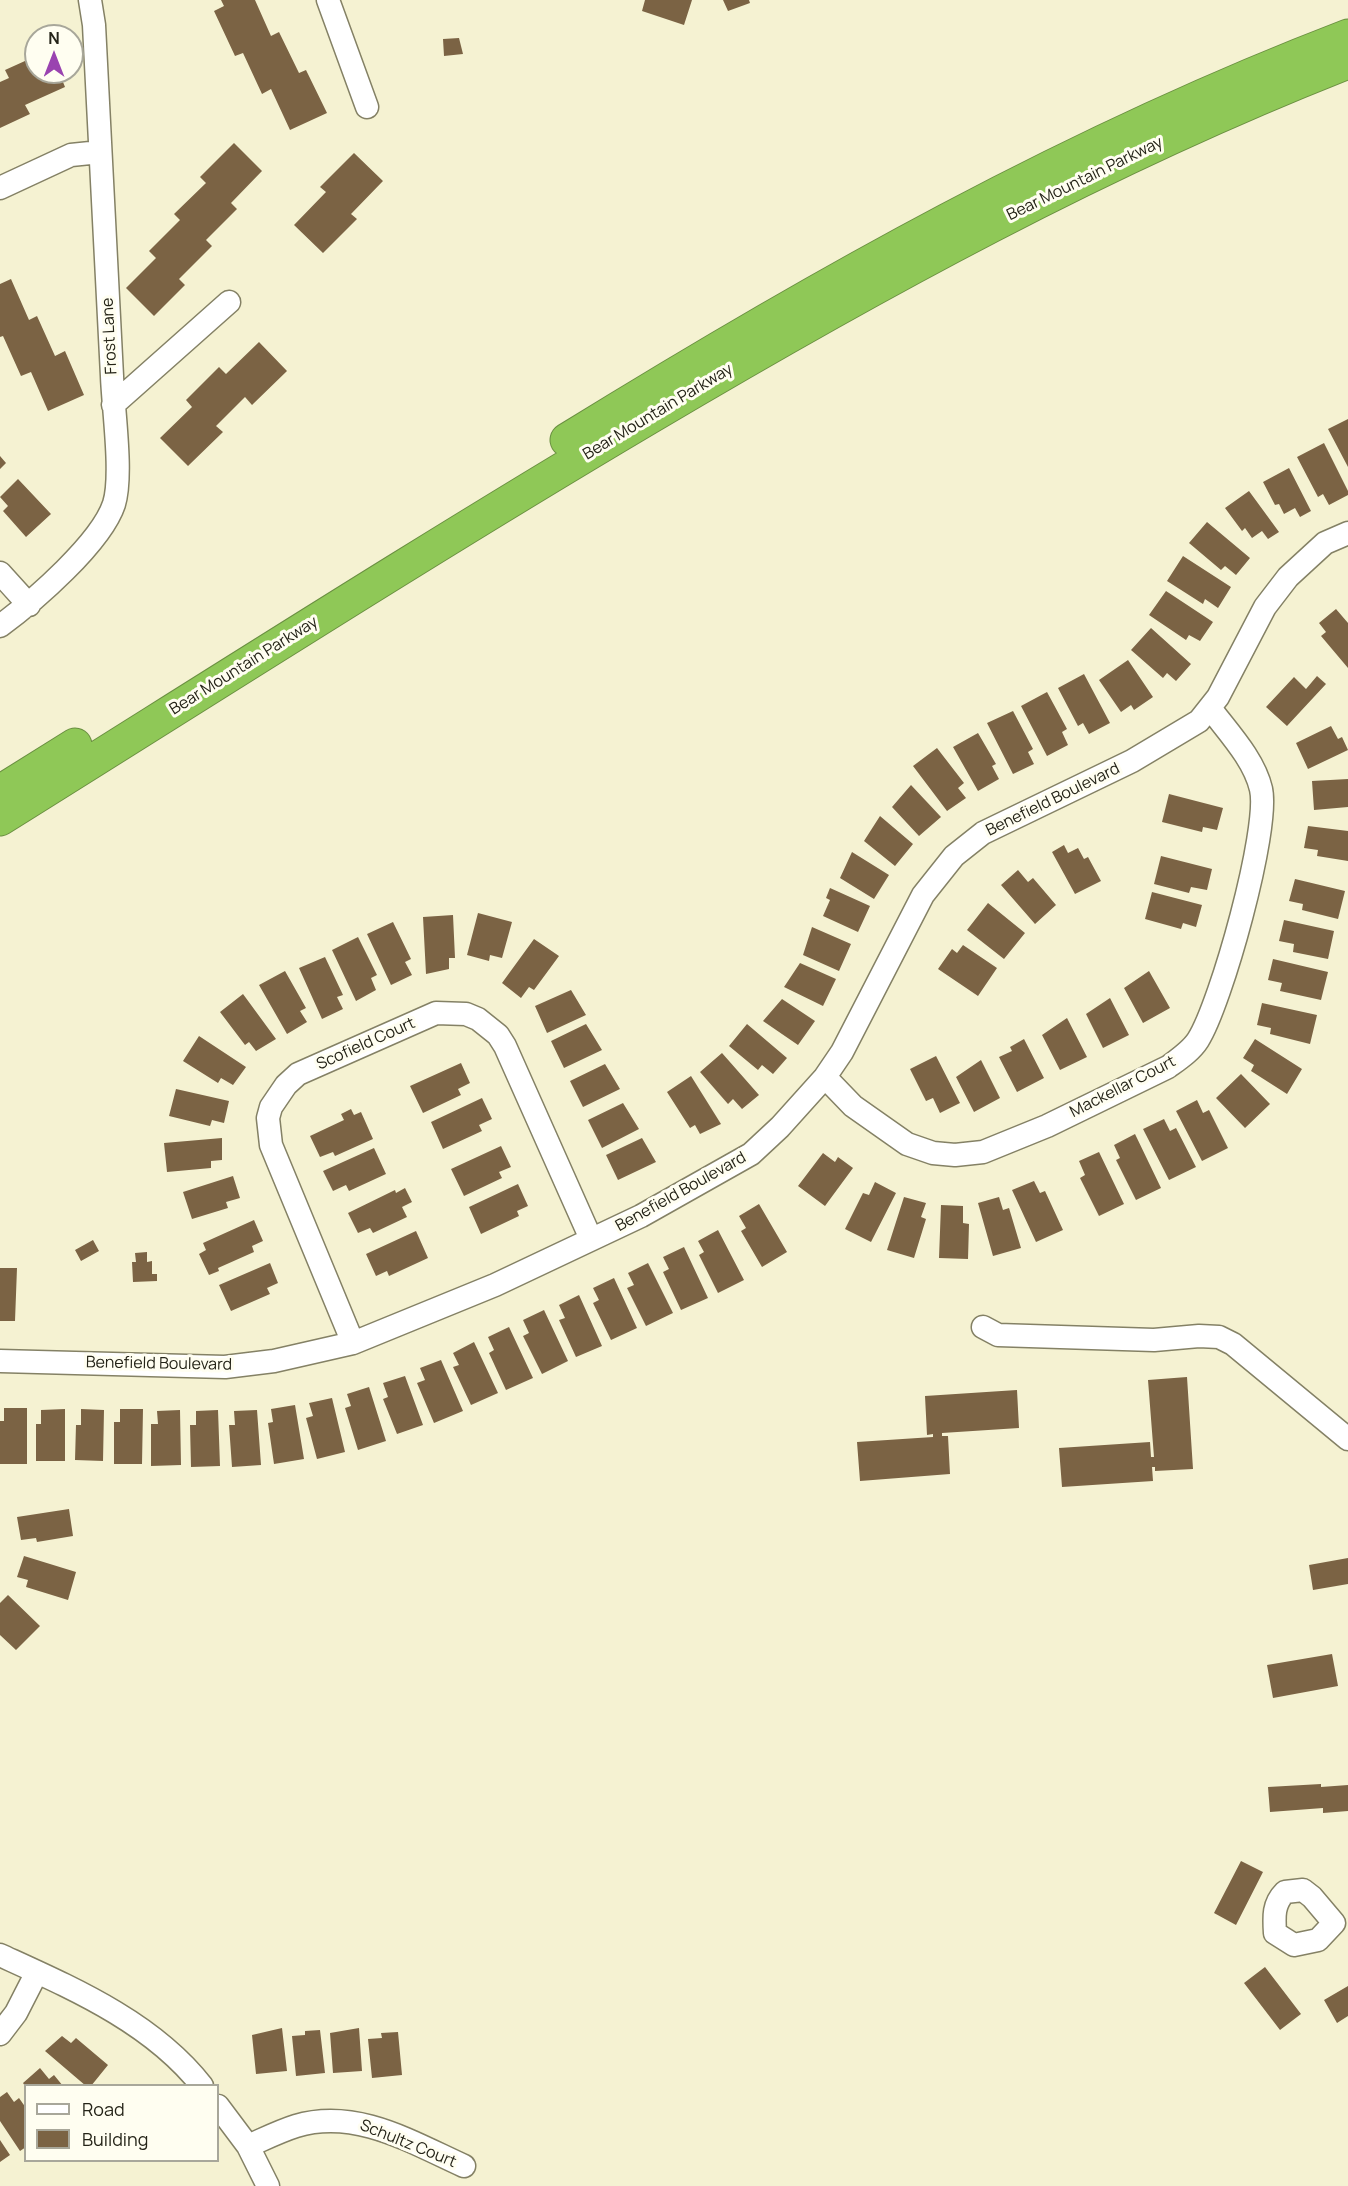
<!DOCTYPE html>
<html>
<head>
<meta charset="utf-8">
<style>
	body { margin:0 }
	#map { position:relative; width:1348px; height:2186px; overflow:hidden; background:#f5f2d2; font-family:Manrope,sans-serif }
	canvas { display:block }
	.legend { position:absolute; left:24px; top:2084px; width:195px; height:78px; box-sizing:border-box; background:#fffef1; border:2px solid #a8a79a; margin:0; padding:8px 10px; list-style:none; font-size:18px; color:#252418 }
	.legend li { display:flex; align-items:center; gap:12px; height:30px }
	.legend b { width:30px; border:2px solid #a8a79a }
	.north { position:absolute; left:24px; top:24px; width:60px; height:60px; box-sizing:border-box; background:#fffef1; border:2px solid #a8a79a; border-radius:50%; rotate:0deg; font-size:16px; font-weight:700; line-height:24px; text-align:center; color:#252418 }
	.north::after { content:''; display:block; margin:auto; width:21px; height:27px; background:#9a43b0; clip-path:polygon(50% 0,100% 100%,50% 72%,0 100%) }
</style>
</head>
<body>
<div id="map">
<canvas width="1348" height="2186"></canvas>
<ul class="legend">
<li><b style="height:8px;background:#fff"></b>Road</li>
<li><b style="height:16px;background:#7b6344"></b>Building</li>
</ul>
<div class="north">N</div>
</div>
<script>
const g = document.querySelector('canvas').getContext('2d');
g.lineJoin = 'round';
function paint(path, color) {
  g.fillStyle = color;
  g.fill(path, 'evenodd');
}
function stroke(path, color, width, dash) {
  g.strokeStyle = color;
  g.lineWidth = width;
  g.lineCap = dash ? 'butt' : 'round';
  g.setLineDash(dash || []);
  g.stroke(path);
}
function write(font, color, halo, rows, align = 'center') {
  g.font = font + ' Manrope,sans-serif';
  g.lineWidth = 6;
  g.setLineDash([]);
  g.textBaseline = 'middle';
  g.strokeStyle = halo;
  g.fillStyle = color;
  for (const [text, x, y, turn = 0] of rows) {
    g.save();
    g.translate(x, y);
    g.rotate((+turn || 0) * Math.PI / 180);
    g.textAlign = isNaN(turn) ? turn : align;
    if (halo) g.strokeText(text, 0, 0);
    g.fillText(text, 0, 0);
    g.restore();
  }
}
paint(new Path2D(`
	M221 0H255L271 36 279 32 299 73 306 70 327 113 290 130 271 89 262 94 243 53 235 56 214 11 224 6Z
	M645 0H692L684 25 642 11Z
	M723 0H749L750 3 728 11Z
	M459 38 463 54 444 56 443 39Z
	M36 56V72H59L65 87 25 105 30 114 0 128V82L9 78 5 70Z
	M234 143 262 171 231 203 237 209 206 240 212 246 179 279 185 285 154 316 126 288 156 258 149 251 180 220 174 214 206 183 200 177Z
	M354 153 383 181 351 214 357 219 323 253 294 225 326 192 320 187Z
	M11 279 29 320 37 316 55 356 65 351 84 395 48 411 31 372 21 376 3 336 0 337V284Z
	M259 342 287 371 252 405 245 397 216 426 223 432 188 466 160 438 192 407 186 400 219 367 226 374Z
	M1348 419V467L1328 429Z
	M1324 443 1348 491V495L1329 505 1323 494 1318 497 1297 457Z
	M0 456 6 463 0 469Z
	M1289 468 1311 511 1300 517 1295 508 1284 514 1279 504 1275 505 1263 482Z
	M18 479 51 514 26 537 3 511 8 506 0 497Z
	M1249 491 1279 532 1268 539 1262 531 1252 538 1245 528 1242 531 1225 508Z
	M1207 522 1250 558 1236 575 1225 566 1221 570 1189 543Z
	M1183 556 1231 587 1218 608 1205 599 1203 604 1167 581Z
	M1166 591 1213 622 1200 641 1189 635 1186 640 1149 615Z
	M1336 609 1348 623V668L1321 636 1326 632 1319 623Z
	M1151 628 1191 664 1176 681 1167 673 1163 678 1131 650Z
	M1128 660 1153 697 1134 710 1131 705 1121 712 1099 680Z
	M1084 674 1110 723 1089 734 1083 723 1078 726 1058 688Z
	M1317 676 1326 684 1287 726 1266 707 1294 677 1306 689Z
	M1047 692 1067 729 1062 732 1068 745 1047 756 1021 706Z
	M1013 711 1033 749 1028 752 1034 764 1013 774 987 723Z
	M1331 726 1338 739 1342 737 1348 750 1308 769 1296 743Z
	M978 733 996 764 992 766 999 779 978 791 953 747Z
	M937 748 964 783 958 788 966 798 947 811 913 766Z
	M1348 779V807L1314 810 1312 781Z
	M911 785 941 817 919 836 892 807Z
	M1169 794 1223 808 1217 830 1203 827 1202 832 1162 822Z
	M880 816 913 844 895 866 864 841Z
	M1308 826 1348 831V861L1317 856 1318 850 1304 848Z
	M1064 845 1068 853 1078 848 1084 859 1088 857 1101 881 1075 894 1052 852Z
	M852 852 889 875 874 899 840 878Z
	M1161 856 1212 869 1207 890 1191 887 1189 893 1154 884Z
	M1018 870 1028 882 1033 878 1056 905 1035 924 1001 885Z
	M1295 879 1345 891 1338 919 1302 910 1303 904 1289 901Z
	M830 888 870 906 858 932 823 916 830 900 826 898Z
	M1152 892 1202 905 1196 927 1183 923 1181 929 1145 919Z
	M988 903 1025 933 1004 959 967 930Z
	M478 913 512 922 502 958 490 955 489 961 467 955Z
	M453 915 455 958H449V969L426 974 423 917Z
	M1284 920 1334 931 1328 959 1293 952 1294 944 1279 941Z
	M393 922 411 959 405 962 412 975 391 985 367 934Z
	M812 927 851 944 839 971 803 955Z
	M358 937 377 975 371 978 376 990 356 1001 332 950Z
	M534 939 559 956 534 990 529 987 521 998 502 983Z
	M963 945 997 968 978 996 938 969 952 949 957 953Z
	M325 957 343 995 337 997 343 1009 322 1019 299 968Z
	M1273 959 1328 972 1321 1000 1280 991 1282 983 1268 980Z
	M800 963 836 979 823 1006 784 987Z
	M285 971 306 1008 300 1011 307 1022 287 1034 259 985Z
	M1149 971 1170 1008 1143 1023 1124 988Z
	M571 990 586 1015 547 1033 535 1006Z
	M243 994 276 1039 256 1051 249 1042 245 1045 220 1012Z
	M1110 998 1129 1035 1103 1048 1086 1014Z
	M782 999 815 1021 798 1045 763 1021Z
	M1262 1003 1317 1015 1310 1044 1270 1034 1271 1028 1257 1025Z
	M1067 1018 1087 1057 1060 1070 1042 1035Z
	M586 1024 602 1050 564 1068 551 1041Z
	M747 1024 787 1058 773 1074 762 1065 758 1070 729 1046Z
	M199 1036 246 1067 233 1085 221 1078 218 1083 183 1061Z
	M1024 1039 1044 1078 1017 1092 999 1057 1012 1051 1010 1047Z
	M1255 1039 1302 1069 1287 1094 1251 1071 1254 1065 1243 1058Z
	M722 1053 759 1095 742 1109 733 1099 728 1104 700 1072Z
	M936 1056 960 1103 940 1113 933 1098 926 1101 910 1069Z
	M981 1060 1000 1098 974 1112 956 1077Z
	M461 1063 470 1083 458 1089 461 1095 423 1113 410 1086Z
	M605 1064 620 1089 583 1107 570 1081Z
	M1241 1074 1270 1104 1245 1128 1216 1098Z
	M691 1076 721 1124 700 1134 695 1125 690 1128 667 1092Z
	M176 1089 229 1101 224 1123 212 1120 210 1126 169 1116Z
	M482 1098 492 1119 479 1125 482 1131 443 1149 431 1122Z
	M1197 1100 1203 1113 1209 1110 1228 1148 1202 1161 1176 1111Z
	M623 1103 639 1129 602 1148 588 1120Z
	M351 1109 354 1115 361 1112 373 1139 335 1156 333 1152 320 1157 310 1136 344 1120 341 1114Z
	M1164 1119 1170 1131 1176 1128 1196 1167 1169 1180 1143 1129Z
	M1135 1134 1161 1188 1136 1200 1116 1160 1120 1158 1114 1145Z
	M222 1138V1160L211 1161V1168L167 1172 164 1143Z
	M642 1138 656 1162 618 1180 606 1155Z
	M501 1146 511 1167 499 1172 502 1178 464 1196 451 1169Z
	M374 1148 386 1174 349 1191 346 1185 333 1191 323 1171Z
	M1099 1152 1124 1204 1099 1216 1080 1178 1085 1175 1079 1161Z
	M823 1153 835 1162 838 1157 853 1168 825 1206 798 1186Z
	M233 1176 240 1198 226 1202 228 1208 192 1219 183 1192Z
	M1034 1181 1040 1193 1045 1191 1063 1230 1036 1242 1012 1190Z
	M875 1182 896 1193 871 1242 845 1229 863 1193 869 1195Z
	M518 1184 528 1206 517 1211 519 1216 481 1234 469 1207Z
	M405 1188 412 1202 402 1207 407 1217 373 1233 370 1228 358 1233 348 1213 395 1190 396 1193Z
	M904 1197 926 1203 921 1217 926 1219 914 1258 887 1250Z
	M999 1197 1003 1210 1009 1208 1021 1248 993 1256 978 1203Z
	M759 1204 787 1252 762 1267 741 1231 746 1228 739 1216Z
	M941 1205 963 1206V1223L969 1224 968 1259 939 1258Z
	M254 1220 263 1241 252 1246 254 1252 218 1268 219 1271 209 1275 199 1254 206 1250 203 1243Z
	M718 1230 744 1280 718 1293 699 1255 704 1252 698 1241Z
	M416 1231 428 1258 389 1276 387 1271 376 1276 366 1254Z
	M93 1240 99 1251 81 1261 75 1250Z
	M684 1247 708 1298 681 1310 663 1272 669 1269 663 1257Z
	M147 1252V1262L152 1261V1274H157V1281L133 1282 132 1262H136L135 1253Z
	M270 1263 278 1283 267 1288 270 1294 231 1311 219 1285Z
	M648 1263 673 1313 646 1326 627 1288 634 1285 628 1273Z
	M0 1268H17L15 1321H0Z
	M614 1278 637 1328 611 1340 593 1303 599 1300 593 1288Z
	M579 1295 602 1346 576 1357 559 1320 565 1318 559 1305Z
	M544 1310 568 1361 542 1374 523 1336 529 1333 523 1320Z
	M509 1327 533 1378 506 1390 489 1353 494 1350 488 1337Z
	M474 1342 498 1393 471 1405 453 1367 459 1365 453 1353Z
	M441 1360 463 1411 434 1423 417 1383 425 1380 420 1368Z
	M405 1376 423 1425 397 1434 383 1399 388 1397 383 1383Z
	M1187 1377 1193 1469 1155 1471V1467H1152L1153 1481 1062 1487 1059 1448 1150 1442 1151 1457H1154L1148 1380Z
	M369 1387 386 1441 358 1450 345 1408 351 1406 347 1394Z
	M1017 1390 1019 1428 942 1433V1436H948L950 1474 860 1481 857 1442 933 1437V1434L927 1435 925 1396Z
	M332 1398 345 1452 317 1459 306 1418 313 1416 309 1403Z
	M295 1405 304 1459 274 1464 268 1423 273 1422 271 1409Z
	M4 1408H27V1464H0V1421H4Z
	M65 1409V1461H36V1424H41V1410Z
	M81 1409 104 1410 103 1461 75 1460 76 1425H81Z
	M120 1409H143L142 1464H114V1422H120Z
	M180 1410 181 1465 151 1466V1424H158L157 1411Z
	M218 1410 220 1466 191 1467 190 1425H196V1411Z
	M257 1410 261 1465 232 1467 229 1425H235L234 1411Z
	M69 1509 73 1536 37 1542 36 1538 21 1540 17 1517Z
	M24 1556 76 1572 68 1600 26 1587 28 1580 17 1577Z
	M1348 1558V1584L1313 1590 1309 1565Z
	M8 1595 40 1626 16 1650 0 1635V1603Z
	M1332 1654 1338 1686 1273 1698 1267 1665Z
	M1321 1784V1787L1348 1785V1811L1323 1813V1808L1270 1812 1268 1787Z
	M1241 1861 1263 1872 1236 1925 1214 1913Z
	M1265 1967 1301 2014 1280 2030 1244 1983Z
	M1348 1986V2016L1337 2023 1324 2000Z
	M282 2028 287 2071 256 2074 252 2035Z
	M359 2028 362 2071 333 2073 330 2033Z
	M320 2030 325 2073 296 2076 292 2036 305 2035V2031Z
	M398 2032 402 2075 372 2078 368 2039 382 2038 381 2033Z
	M62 2036 71 2043 76 2038 108 2065 91 2086H86L45 2051Z
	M40 2068 49 2079 54 2075 63 2086H25L23 2083Z
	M7 2092 14 2102 19 2098 26 2108V2147L20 2151 0 2121V2097Z
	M0 2140 10 2155 0 2162Z`), '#7b6344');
const minor = new Path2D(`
	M328 0 367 107
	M0 188 71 155 100 152
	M113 405 229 302
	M0 573 29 605
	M0 626C34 601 101 543 114 504 123 475 113 408 112 376 106 259 100 142 94 25L90 0
	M825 1077 853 1106 907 1144 933 1153 955 1155 983 1152 1047 1126 1168 1067C1179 1059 1191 1051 1198 1040 1221 1004 1270 829 1261 789 1254 759 1228 732 1210 708
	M983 1327 998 1335 1154 1340 1199 1336 1219 1337 1233 1344 1348 1439
	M353 1343 271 1145 268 1118 271 1107 286 1085 298 1074 436 1013 466 1014 478 1019 498 1035 505 1046 591 1239
	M0 1361 225 1367 274 1361 353 1343 495 1285 641 1216 751 1154 780 1127 825 1077 842 1052 923 895 954 856 983 833 1132 761 1199 721 1218 697 1265 607 1288 577 1325 543 1348 533
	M1303 1890 1312 1897 1334 1923 1318 1940 1294 1945 1275 1933C1274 1917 1273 1904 1285 1892Z
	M0 1955C72 1988 152 2022 202 2086
	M0 2034 16 2013 37 1972
	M218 2106 248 2146 268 2186
	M248 2146C264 2139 280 2131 296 2126 356 2108 411 2142 464 2166`);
const highway = new Path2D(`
	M567 440C816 286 1074 141 1348 36
	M0 792 75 745
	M0 819C216 684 430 547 648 418 874 284 1104 158 1348 62`);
stroke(minor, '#848165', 25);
stroke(highway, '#6a8f41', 35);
stroke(minor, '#fff', 22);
stroke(highway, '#8fc857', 33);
write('16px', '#252418', '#fffef1', [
	["Bear Mountain Parkway",1085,179,-26],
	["Frost Lane",110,336,-93],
	["Bear Mountain Parkway",658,412,-31],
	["Bear Mountain Parkway",244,666,-32],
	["Benefield Boulevard",1053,800,-26],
	["Scofield Court",366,1044,-24],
	["Mackellar Court",1123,1087,-27],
	["Benefield Boulevard",681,1192,-29],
	["Benefield Boulevard",159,1364,1],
	["Schultz Court",408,2144,22]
]);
</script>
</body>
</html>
